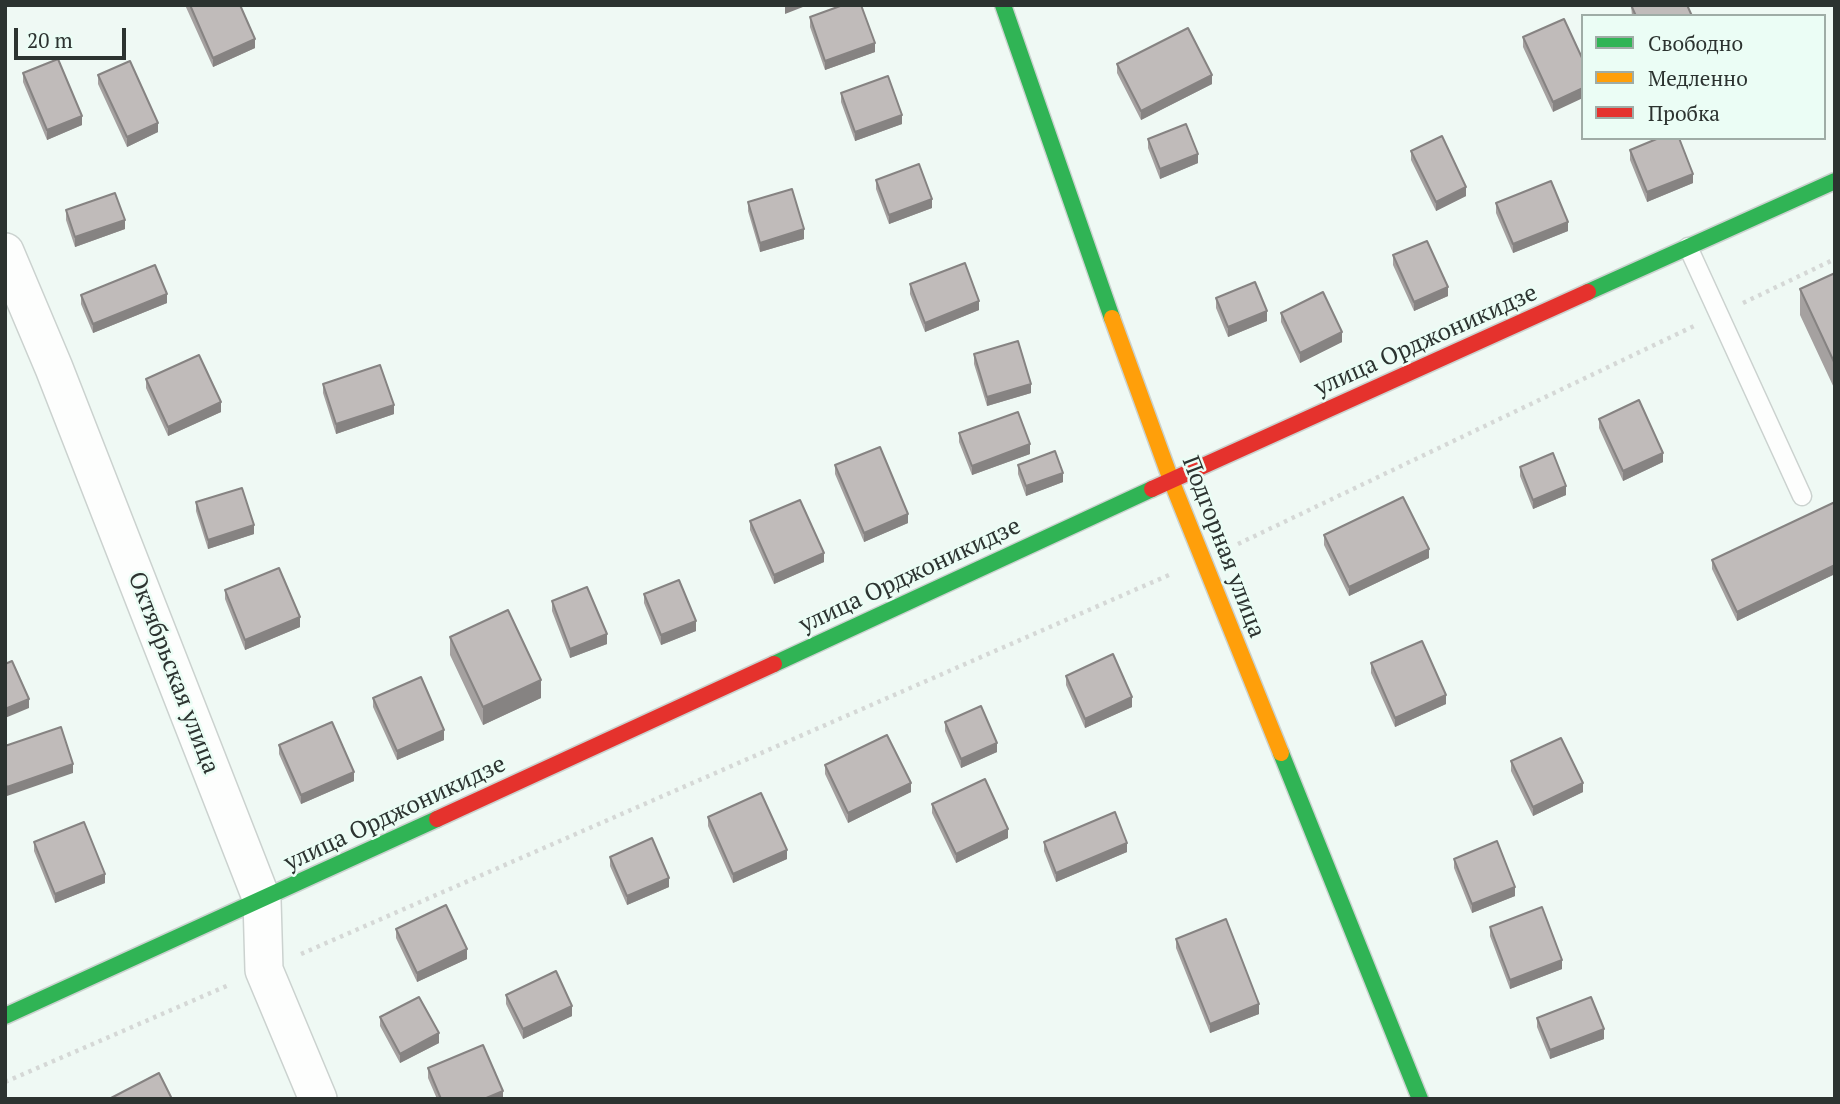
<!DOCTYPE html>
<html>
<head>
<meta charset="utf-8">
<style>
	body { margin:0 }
	#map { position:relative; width:1840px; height:1104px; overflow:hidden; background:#eff9f4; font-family:"PT Serif",serif }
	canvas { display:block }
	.frame { position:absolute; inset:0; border:7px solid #2c3330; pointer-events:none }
	.legend { position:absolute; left:1581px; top:14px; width:245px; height:126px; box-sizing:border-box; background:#ebfdf5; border:2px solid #9faca6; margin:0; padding:9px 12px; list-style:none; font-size:21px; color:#2c3330 }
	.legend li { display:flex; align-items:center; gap:14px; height:35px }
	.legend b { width:35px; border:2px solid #9faca6 }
	.scale { position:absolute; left:14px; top:28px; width:112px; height:32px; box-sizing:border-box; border:4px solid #2c3330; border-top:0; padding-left:9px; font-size:21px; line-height:24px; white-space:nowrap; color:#2c3330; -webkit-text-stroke:5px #ebfdf5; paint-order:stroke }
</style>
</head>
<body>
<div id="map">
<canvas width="1840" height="1104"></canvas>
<div class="frame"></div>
<ul class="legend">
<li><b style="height:9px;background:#30b455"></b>Свободно</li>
<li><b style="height:9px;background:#ff9f0a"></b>Медленно</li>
<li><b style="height:9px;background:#e5322d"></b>Пробка</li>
</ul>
<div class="scale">20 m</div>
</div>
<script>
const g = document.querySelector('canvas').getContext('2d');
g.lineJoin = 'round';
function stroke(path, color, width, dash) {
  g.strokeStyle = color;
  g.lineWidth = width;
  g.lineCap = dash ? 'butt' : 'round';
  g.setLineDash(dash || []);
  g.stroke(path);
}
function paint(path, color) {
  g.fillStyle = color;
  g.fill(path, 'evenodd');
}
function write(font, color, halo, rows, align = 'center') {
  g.font = font + ' "PT Serif",serif';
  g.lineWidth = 5;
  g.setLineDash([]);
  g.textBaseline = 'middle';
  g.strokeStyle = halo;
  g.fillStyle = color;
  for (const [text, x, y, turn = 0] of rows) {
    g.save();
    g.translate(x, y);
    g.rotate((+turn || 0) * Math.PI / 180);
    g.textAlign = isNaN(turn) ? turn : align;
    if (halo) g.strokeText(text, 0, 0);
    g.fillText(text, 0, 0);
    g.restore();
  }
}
const lane = new Path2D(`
	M1688 247 1802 496`);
const street = new Path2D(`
	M5 252 54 368 262 900 264 970 318 1099`);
const fast = new Path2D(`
	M1003 5 1112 318
	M1588 292 1835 181
	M774 664 1152 489
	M1281 753 1420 1099
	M5 1016 437 819`);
const slow = new Path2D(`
	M1112 318 1171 480 1281 753`);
const jam = new Path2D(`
	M1152 489 1588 292
	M437 819 774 664`);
stroke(lane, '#cbd2cf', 21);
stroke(street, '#cbd2cf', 40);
stroke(fast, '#cbd2cf', 19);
stroke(slow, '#cbd2cf', 19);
stroke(jam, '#cbd2cf', 19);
stroke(new Path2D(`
	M1743 303 1835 259
	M1238 544 1694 326
	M301 954 1169 575
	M5 1082 229 985`), '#d5d8d6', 4.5, [3.5, 5]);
stroke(lane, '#fdfefd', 18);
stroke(street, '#fdfefd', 37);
stroke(fast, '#30b455', 16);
stroke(slow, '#ff9f0a', 16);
stroke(jam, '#e5322d', 16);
paint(new Path2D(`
	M185 5H240L255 48 213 67Z
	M1631 5 1692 16H1632Z
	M810 17 875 52 825 70 810 27Z
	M1523 37 1583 60 1553 112 1523 47Z
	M1117 64 1212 84 1141 120 1117 73Z
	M23 73 82 125 47 140 23 82Z
	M98 75 158 132 127 147 98 84Z
	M841 93 902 124 855 141 841 102Z
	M1148 139 1198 163 1160 179 1148 148Z
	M1630 150 1693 183 1647 202 1630 160Z
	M1411 151 1466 196 1436 211 1411 160Z
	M876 180 932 208 889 224 876 189Z
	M748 202 804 239 760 252 748 211Z
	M1496 203 1568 231 1513 253 1496 213Z
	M66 210 125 229 75 247 66 220Z
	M1393 255 1448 296 1414 311 1393 265Z
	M1835 273V390L1800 315V289Z
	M910 284 979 310 925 332 910 294Z
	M81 295 167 303 93 333 81 304Z
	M1216 298 1267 321 1228 337 1216 308Z
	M1281 313 1342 342 1300 363 1281 322Z
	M974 354 1031 393 987 406 974 364Z
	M146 379 221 412 168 436 146 388Z
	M323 384 394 414 336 434 323 393Z
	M1599 419 1663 462 1623 481 1599 428Z
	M959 433 1030 454 972 475 959 442Z
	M835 465 908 523 864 542 835 474Z
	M1018 465 1063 482 1026 496 1018 474Z
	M1520 467 1566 495 1533 509 1520 476Z
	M196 502 254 534 208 549 196 511Z
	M1835 502V574L1737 621 1712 569V560Z
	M750 521 824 562 774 584 750 530Z
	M1324 535 1429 558 1349 596 1324 545Z
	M225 590 300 627 245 650 225 599Z
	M644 594 696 631 661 645 644 603Z
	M552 601 607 644 570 658 552 611Z
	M450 637 541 698 483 725 450 655Z
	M1371 663 1446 704 1395 727 1371 673Z
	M1066 676 1132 707 1085 728 1066 685Z
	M373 698 444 740 397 760 373 707Z
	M945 722 997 752 961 768 945 731Z
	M279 745 354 781 301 804 279 754Z
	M1511 761 1583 792 1533 816 1511 771Z
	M825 765 911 792 848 823 825 774Z
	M932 804 1008 838 956 863 932 813Z
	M708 817 787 859 733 883 708 826Z
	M34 842 105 883 55 903 34 851Z
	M1044 842 1127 852 1056 882 1044 851Z
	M610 857 669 887 627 905 610 866Z
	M1454 859 1515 896 1472 913 1454 868Z
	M1490 927 1562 969 1510 989 1490 936Z
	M396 929 467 959 417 982 396 938Z
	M1176 939 1259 1014 1210 1033 1176 948Z
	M506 995 572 1016 523 1039 506 1004Z
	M380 1017 439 1043 400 1063 380 1026Z
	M1537 1018 1604 1039 1550 1059 1537 1027Z
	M428 1068 503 1099H437L428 1078Z`), '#a5a1a0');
paint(new Path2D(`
	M785 5H808L785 14Z
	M255 39V48L213 67V58Z
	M875 43V52L825 70V61Z
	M1212 75V84L1141 120V111Z
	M1583 88V98L1553 112V102Z
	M902 115V124L855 141V132Z
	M82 116V125L47 140V130Z
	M158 123V132L127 147V137Z
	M1198 154V163L1160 179V169Z
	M1693 174V183L1647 202V192Z
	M1466 187V196L1436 211V202Z
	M932 199V208L889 224V215Z
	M125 220V229L75 247V237Z
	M1568 222V231L1513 253V244Z
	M804 229V239L760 252V243Z
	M1448 287V296L1414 311V302Z
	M167 294V303L93 333V324Z
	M979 301V310L925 332V323Z
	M1267 311V321L1228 337V327Z
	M1342 332V342L1300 363V353Z
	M1031 384V393L987 406V397Z
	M221 402V412L168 436V427Z
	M394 405V414L336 434V424Z
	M1030 444V454L972 475V466Z
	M1663 453V462L1623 481V471Z
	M1063 473V482L1026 496V486Z
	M1566 486V495L1533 509V500Z
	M908 514V523L864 542V533Z
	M254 525V534L208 549V540Z
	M1429 549V558L1349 596V587Z
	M824 553V562L774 584V575Z
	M1835 565V574L1737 621V612Z
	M300 617V627L245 650V640Z
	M696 621V631L661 645V635Z
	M607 634V644L570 658V649Z
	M541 680V698L483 725V707Z
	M1446 695V704L1395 727V718Z
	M1132 697V707L1085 728V719Z
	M29 699V708L5 718V709Z
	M444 730V740L397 760V751Z
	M997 743V752L961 768V759Z
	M73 764V773L7 796V787Z
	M354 772V781L301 804V795Z
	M911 783V792L848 823V813Z
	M1583 783V792L1533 816V807Z
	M1008 829V838L956 863V854Z
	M1127 843V852L1056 882V873Z
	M787 850V859L733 883V874Z
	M105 874V883L55 903V894Z
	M669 878V887L627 905V896Z
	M1515 887V896L1472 913V904Z
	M467 949V959L417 982V973Z
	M1562 960V969L1510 989V980Z
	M1259 1004V1014L1210 1033V1024Z
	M572 1006V1016L523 1039V1029Z
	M1604 1029V1039L1550 1059V1050Z
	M439 1033V1043L400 1063V1054Z
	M503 1091V1099H484Z`), '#868382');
const building = new Path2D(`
	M190 5H240L255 39 213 58Z
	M843 5H861L875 43 825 61 810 17Z
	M1631 5H1687L1692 16H1636Z
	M1564 19 1583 60V88L1553 102 1523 37Z
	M1188 28 1212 75 1141 111 1117 64Z
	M58 59 82 116 47 130 23 73Z
	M130 61 158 123 127 137 98 75Z
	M888 76 902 115 855 132 841 93Z
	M1186 124 1198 154 1160 169 1148 139Z
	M1442 136 1466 187 1436 202 1411 151Z
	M1659 138H1679L1693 174 1647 192 1630 150Z
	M919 164 932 199 889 215 876 180Z
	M1551 181 1568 222 1513 244 1496 203Z
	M792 189 804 229 760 243 748 202Z
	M115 193 125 220 75 237 66 210Z
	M1427 241 1448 287 1414 302 1393 255Z
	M965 263 979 301 925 323 910 284Z
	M155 265 167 294 93 324 81 295Z
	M1835 273V364L1800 289Z
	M1255 282 1267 311 1228 327 1216 298Z
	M1323 292 1342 332 1300 353 1281 313Z
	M1018 341 1031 384 987 397 974 354Z
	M199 355 221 402 168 427 146 379Z
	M380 365 394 405 336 424 323 384Z
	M1639 400 1663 453 1623 471 1599 419Z
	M1018 412 1030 444 972 466 959 433Z
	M880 447 908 514 864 533 835 465Z
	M1055 451 1063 473 1026 486 1018 465Z
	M1553 453 1566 486 1533 500 1520 467Z
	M242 488 254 525 208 540 196 502Z
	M1403 497 1429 549 1349 587 1324 535Z
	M800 500 824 553 774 575 750 521Z
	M1835 502V565L1737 612 1712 560Z
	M279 568 300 617 245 640 225 590Z
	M679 580 696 621 661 635 644 594Z
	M587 587 607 634 570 649 552 601Z
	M508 610 541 680 483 707 450 637Z
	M1422 641 1446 695 1395 718 1371 663Z
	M1113 654 1132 697 1085 719 1066 676Z
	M12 661 29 699 5 709V664Z
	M421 677 444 730 397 751 373 698Z
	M981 706 997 743 961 759 945 722Z
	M332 722 354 772 301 795 279 745Z
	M61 727 73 764 7 787 5 782V746Z
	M887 735 911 783 848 813 825 765Z
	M1561 738 1583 783 1533 807 1511 761Z
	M985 779 1008 829 956 854 932 804Z
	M761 793 787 850 733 874 708 817Z
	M1115 812 1127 843 1056 873 1044 842Z
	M84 822 105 874 55 894 34 842Z
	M652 838 669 878 627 896 610 857Z
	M1497 841 1515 887 1472 904 1454 859Z
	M446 905 467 949 417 973 396 929Z
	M1542 907 1562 960 1510 980 1490 927Z
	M1226 919 1259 1004 1210 1024 1176 939Z
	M556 971 572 1006 523 1029 506 995Z
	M419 997 439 1033 400 1054 380 1017Z
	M1591 997 1604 1029 1550 1050 1537 1018Z
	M483 1045 503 1091 484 1099H441L428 1068Z
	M159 1073 172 1099H111V1098Z`);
paint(building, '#c0bbba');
stroke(building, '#868382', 2);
write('24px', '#2c3330', '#ebfdf5', [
	["улица Орджоникидзе",1426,341,-24],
	["Подгорная улица",1223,547,69],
	["улица Орджоникидзе",910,576,-25],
	["Октябрьская улица",173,673,69],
	["улица Орджоникидзе",395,814,-25]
]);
</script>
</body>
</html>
